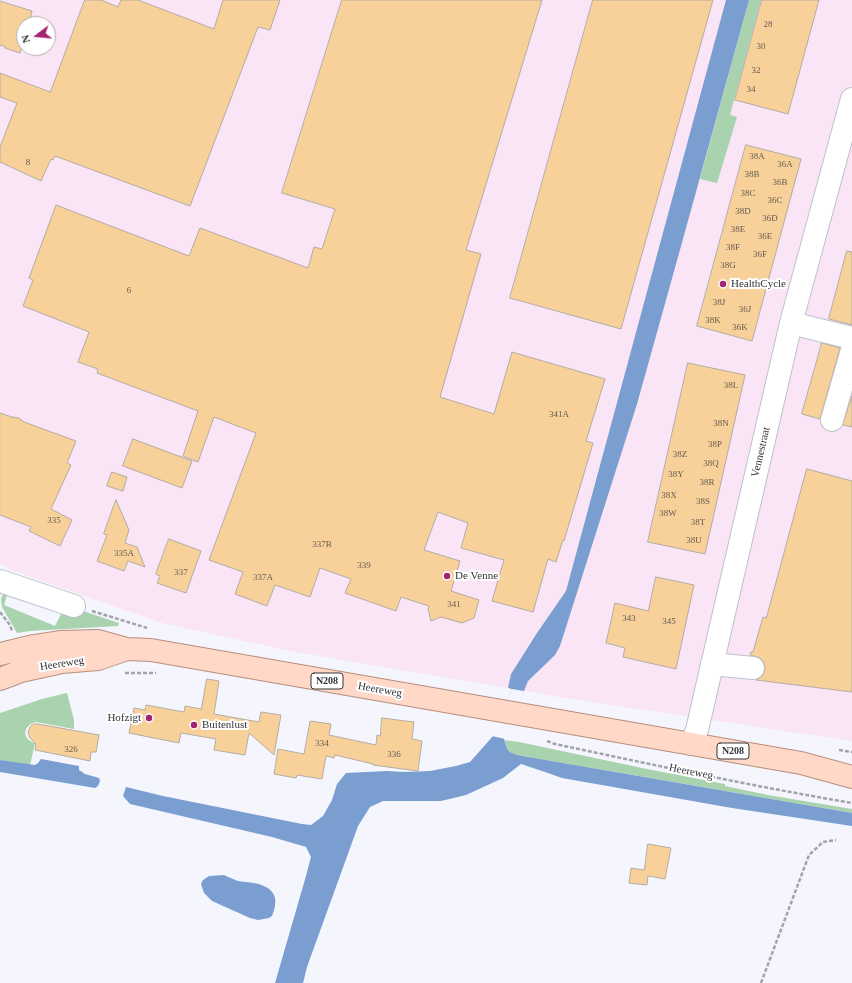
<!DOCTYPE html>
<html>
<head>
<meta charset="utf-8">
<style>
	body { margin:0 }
	#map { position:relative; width:852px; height:983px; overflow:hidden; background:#f5f5fe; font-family:"Times New Roman",serif }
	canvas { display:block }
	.north { position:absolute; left:16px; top:16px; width:40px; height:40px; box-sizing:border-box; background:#fff; border:1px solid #adaeaf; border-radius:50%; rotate:254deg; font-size:11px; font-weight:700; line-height:16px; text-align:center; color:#333438 }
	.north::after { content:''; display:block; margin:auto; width:14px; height:18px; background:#a42373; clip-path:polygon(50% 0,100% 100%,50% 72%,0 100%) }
</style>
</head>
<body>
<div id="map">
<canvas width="852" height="983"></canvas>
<div class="north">N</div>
</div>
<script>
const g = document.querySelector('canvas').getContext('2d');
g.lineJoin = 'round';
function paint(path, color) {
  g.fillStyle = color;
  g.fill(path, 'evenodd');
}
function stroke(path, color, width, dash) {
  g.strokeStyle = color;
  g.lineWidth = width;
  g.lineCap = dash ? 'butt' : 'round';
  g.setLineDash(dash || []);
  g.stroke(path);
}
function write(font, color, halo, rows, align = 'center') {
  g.font = font + ' "Times New Roman",serif';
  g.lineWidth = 4;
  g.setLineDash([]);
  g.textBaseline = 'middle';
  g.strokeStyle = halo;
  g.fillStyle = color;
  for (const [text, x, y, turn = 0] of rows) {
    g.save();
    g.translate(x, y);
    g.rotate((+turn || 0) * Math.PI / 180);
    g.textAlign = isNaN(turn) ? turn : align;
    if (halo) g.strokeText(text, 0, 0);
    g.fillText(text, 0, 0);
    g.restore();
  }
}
paint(new Path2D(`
	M0 0H852V741L571 699 290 651 162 623 11 570 0 564ZM24 24H48V48H24Z`), '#f9e5f6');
paint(new Path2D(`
	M749 0H761L730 115 737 117 717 183 700 179Z
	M5 590 8 592 4 605 55 626 61 614H64L74 608 119 623 118 626 30 631 17 633 2 607 1 599Z
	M67 693 74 720V729L36 722C23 725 21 739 35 743L30 765 0 760V713L42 699Z
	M504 740 519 742 647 769 725 784V786L768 795 852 809V813L517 755C506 751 508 750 504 740Z`), '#a9d2af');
paint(new Path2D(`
	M726 0H749L678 257 637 404 560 646 555 655 528 681 504 740C508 750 506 751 517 755L852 813V826L732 808 562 778 545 772 521 764 503 778 466 795 441 801H383L370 807 358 826 307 967 303 983H275L306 876 311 857 306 847 272 837 130 804 123 796 126 787 163 796 302 824 311 825 323 816 332 800 337 784 346 773 387 771 403 772 430 771 456 766 470 762 493 736 512 689 508 688 511 674 537 633 566 591Z
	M41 759 79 766V770L85 774 99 778 100 781 98 786 95 788 0 772V760L35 765 38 763Z
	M224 875C228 877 233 879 238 881 243 882 249 882 254 883 274 887 280 897 272 916L269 918 258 920 250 918 212 901 204 893 201 884 203 880 209 876Z`), '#7b9ed0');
paint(new Path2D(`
	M512 689 524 691 505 739 492 736Z`), '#f5f5fe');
const building = new Path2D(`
	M85 0H101L118 7 121 0H138L214 29 223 0H280L270 30 258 27 190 206 55 156 53 160 51 159 41 181 0 162V147L17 103 0 97V73L50 92Z
	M342 0H542L466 250 481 254 440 397 494 414 512 352 605 379 586 441 593 443 564 541 563 540 556 562 548 559 533 612 492 601 504 560 461 548 468 523 438 512 424 550 460 561 451 591 479 600 474 618 462 623 441 617 431 621 428 609 429 606 401 597 396 611 345 593 351 579 320 568 310 597 275 585 267 606 235 594 243 572 209 560 256 433 214 417 198 462 183 456 198 411 97 373 98 369 78 362 89 332 23 306 33 280 29 278 56 205 189 256 200 228 308 268 314 247 322 249 335 209 282 193Z
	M593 0H713L621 329 510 298Z
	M762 0H819L788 114 735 100Z
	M0 1 32 11 29 24H24V39L20 53 5 48 6 47 0 45Z
	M746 145 801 159 752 341 697 326Z
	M847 251 852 252V325L829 319Z
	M822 343 840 348 820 419 802 414Z
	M688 363 745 375 705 554 648 542Z
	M852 396V427L843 425Z
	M0 413 12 417 19 418 24 422 76 441 67 463 71 465 51 509 72 520 60 546 29 531 31 527 0 515Z
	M133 439 192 461 182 488 123 466Z
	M807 469 852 481V692L756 680 758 679 763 675 765 669 764 663 760 658 750 655 751 652H753L763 617 766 618Z
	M112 472 127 477 123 491 107 486Z
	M116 500 129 530 125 543 137 547 145 567 128 561 124 571 97 561 107 535 104 534Z
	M169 539 201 551 186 593 157 583 160 576 156 574Z
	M656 577 694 585 676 669 623 657 625 648 606 643 615 603 648 611Z
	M207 679 219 681 214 714 259 722 261 712 281 715 274 755 249 733 245 755 214 750 216 739 181 733 179 743 129 733 134 708 145 710 146 705 184 712 185 706 201 709Z
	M382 718 414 722 412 739 422 741 418 771 373 765V764L335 755 334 758 326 756 322 779 297 775 296 778 274 774 278 749 304 754 310 721 331 724 329 735 376 745 377 735 380 736Z
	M34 724H38L99 735 96 752H91L90 761 35 750 36 744 30 738 28 733 30 727Z
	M648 844 671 848 665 879 648 876 647 885 629 883 631 868 644 870Z`);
paint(building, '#f8d19a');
stroke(building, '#b3aca4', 1);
const minor = new Path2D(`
	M791 323 852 338
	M832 420 852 350
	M0 581 74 606
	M712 664 753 668
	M691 744 697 730 791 323 852 99`);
const major = new Path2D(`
	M0 654 34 646 60 642 98 641 127 649
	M0 679 21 671 62 662 98 659 127 649 151 650 801 763 852 777`);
stroke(minor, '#c0c1cb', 24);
stroke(major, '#b88e7c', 24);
stroke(new Path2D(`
	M92 611 147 628
	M0 612 10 625 12 631
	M125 673H156
	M547 741 555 744C654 765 752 786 852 803
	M839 750 852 752
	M761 983 809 855 823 842 836 840`), '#a3a3aa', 2.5, [4, 2]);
stroke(minor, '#fff', 22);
stroke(major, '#ffd8c7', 22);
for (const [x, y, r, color] of [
	[723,284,4,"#a42373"],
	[447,576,4,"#a42373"],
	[149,718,4,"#a42373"],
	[194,725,4,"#a42373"]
]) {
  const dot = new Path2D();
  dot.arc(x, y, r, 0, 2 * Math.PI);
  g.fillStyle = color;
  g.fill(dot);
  stroke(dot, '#fff', 1.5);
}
write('9px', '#645b50', null, [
	["28",768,25],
	["30",761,47],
	["32",756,71],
	["34",751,90],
	["38A",757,157],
	["8",28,163],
	["36A",785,165],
	["38B",752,175],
	["36B",780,183],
	["38C",748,194],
	["36C",775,201],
	["38D",743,212],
	["36D",770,219],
	["38E",738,230],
	["36E",765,237],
	["38F",733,248],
	["36F",760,255],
	["38G",728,266],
	["6",129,291],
	["38J",719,303],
	["36J",745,310],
	["38K",713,321],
	["36K",740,328],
	["38L",731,386],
	["341A",559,415],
	["38N",721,424],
	["38P",715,445],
	["38Z",680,455],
	["38Q",711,464],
	["38Y",676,475],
	["38R",707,483],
	["38X",669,496],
	["38S",703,502],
	["38W",668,514],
	["335",54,521],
	["38T",698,523],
	["38U",694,541],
	["337B",322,545],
	["335A",124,554],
	["339",364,566],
	["337",181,573],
	["337A",263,578],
	["341",454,605],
	["343",629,619],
	["345",669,622],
	["334",322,744],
	["326",71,750],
	["336",394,755]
]);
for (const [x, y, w] of [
	[327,681,32],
	[733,751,32]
]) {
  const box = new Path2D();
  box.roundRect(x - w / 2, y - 8, w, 16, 3);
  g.fillStyle = '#fff';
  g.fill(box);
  stroke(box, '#333438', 1);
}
write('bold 10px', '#333438', null, [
	["N208",327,681],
	["N208",733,751]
]);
write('11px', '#333438', '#fff', [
	["HealthCycle",731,284],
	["De Venne",455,576],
	["Hofzigt",141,718,"right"],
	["Buitenlust",202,725]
], 'left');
write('11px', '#333438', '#fff', [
	["Vennestraat",761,452,-77],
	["Heereweg",62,664,-9],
	["Heereweg",380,690,10],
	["Heereweg",691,772,11]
]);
</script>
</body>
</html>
